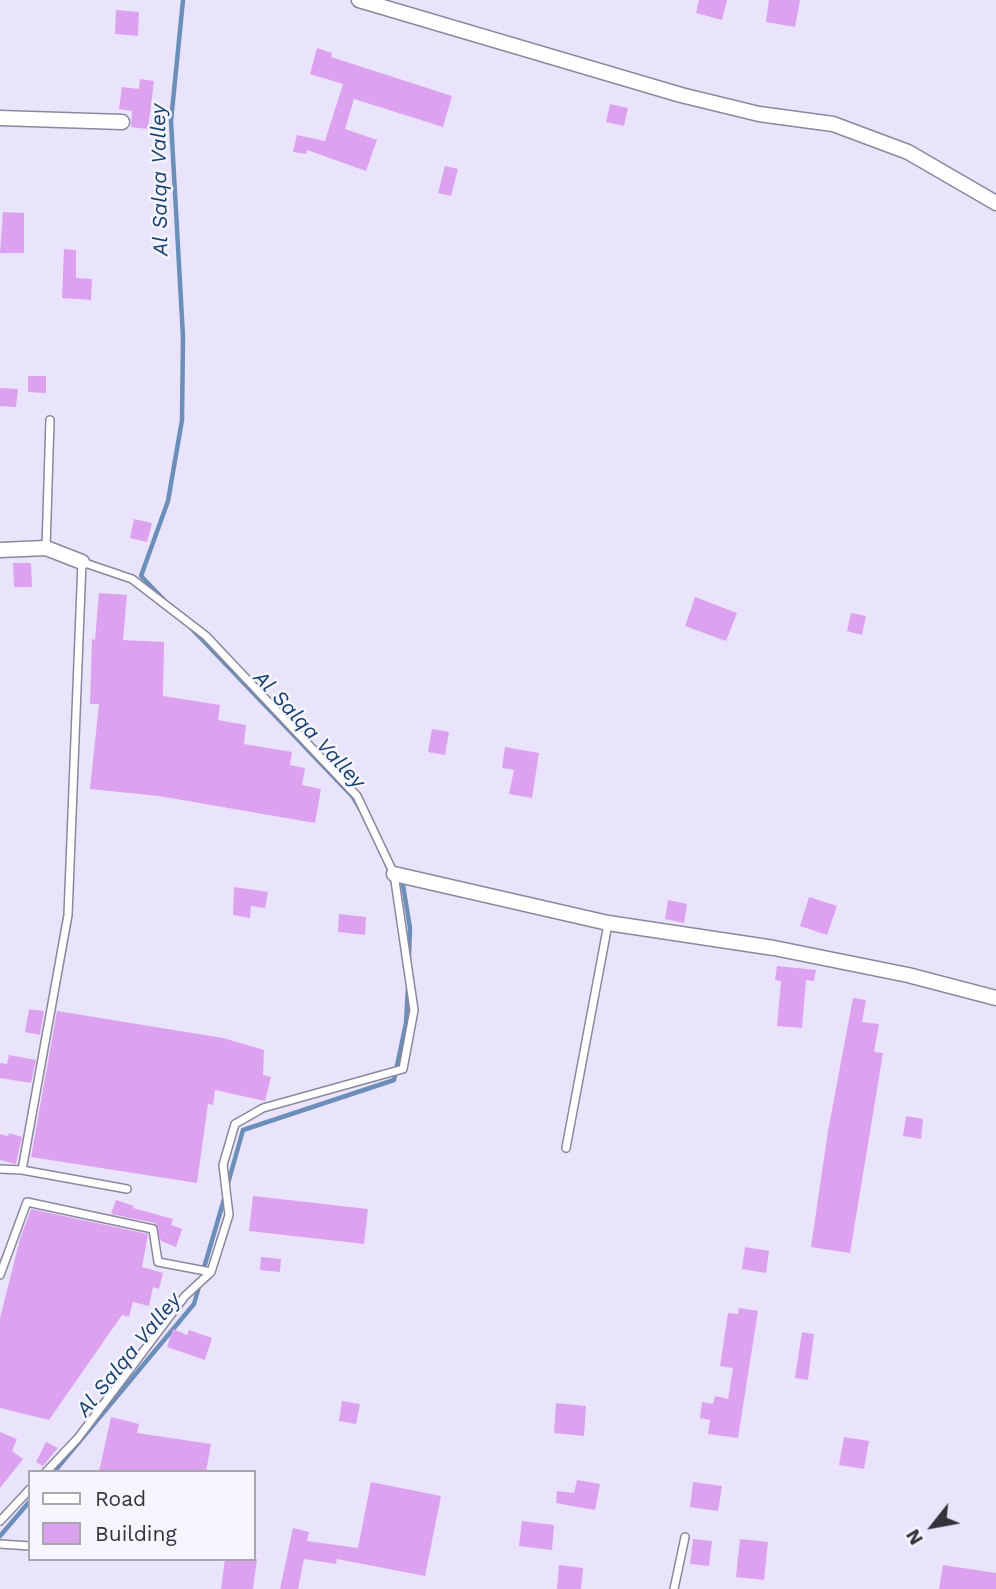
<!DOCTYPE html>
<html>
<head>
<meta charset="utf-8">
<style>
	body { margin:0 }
	#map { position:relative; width:996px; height:1589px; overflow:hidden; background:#e9e4fc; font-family:"Work Sans",sans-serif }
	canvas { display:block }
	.legend { position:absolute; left:28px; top:1470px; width:228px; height:91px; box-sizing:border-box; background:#f6f4fd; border:2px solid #a9a6af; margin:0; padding:9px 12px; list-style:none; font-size:21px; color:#35323b }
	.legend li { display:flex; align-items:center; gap:14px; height:35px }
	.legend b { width:35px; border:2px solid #a9a6af }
	.north { position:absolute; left:898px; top:1491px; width:70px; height:70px; -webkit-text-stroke:5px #f6f4fd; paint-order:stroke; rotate:239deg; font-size:19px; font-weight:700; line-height:28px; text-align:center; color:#35323b }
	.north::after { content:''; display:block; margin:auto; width:24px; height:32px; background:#35323b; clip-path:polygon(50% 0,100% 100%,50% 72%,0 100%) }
</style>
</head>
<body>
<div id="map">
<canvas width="996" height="1589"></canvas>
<ul class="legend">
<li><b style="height:9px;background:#fff"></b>Road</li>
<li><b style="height:19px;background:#dda2ef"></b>Building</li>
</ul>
<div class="north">N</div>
</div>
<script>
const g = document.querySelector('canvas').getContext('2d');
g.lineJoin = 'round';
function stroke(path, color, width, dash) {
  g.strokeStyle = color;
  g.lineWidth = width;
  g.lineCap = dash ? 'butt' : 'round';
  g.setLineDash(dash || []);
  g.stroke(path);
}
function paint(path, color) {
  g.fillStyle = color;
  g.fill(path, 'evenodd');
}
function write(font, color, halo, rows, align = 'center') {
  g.font = font + ' "Work Sans",sans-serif';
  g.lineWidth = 5;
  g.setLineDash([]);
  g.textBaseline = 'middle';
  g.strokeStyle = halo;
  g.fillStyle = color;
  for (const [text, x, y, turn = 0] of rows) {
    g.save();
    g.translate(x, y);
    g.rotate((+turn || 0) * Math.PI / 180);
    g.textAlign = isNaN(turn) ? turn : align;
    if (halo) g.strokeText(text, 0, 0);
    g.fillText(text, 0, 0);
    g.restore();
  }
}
stroke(new Path2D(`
	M166 602 141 576 168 501 182 420 183 337 171 121 183 0
	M192 629 353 797 360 809
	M402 879 410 928 409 957
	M227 1187 243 1130 394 1080 406 1023 408 987
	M203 1271 225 1196
	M54 1472 194 1304 200 1283
	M0 1536 30 1501`), '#6c8fba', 4.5);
paint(new Path2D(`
	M699 0H727L722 20 696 13Z
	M769 0H800L795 27 766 22Z
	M116 10 139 12 138 36 115 34Z
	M317 48 332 53 331 57 452 96 443 127 354 99 345 129 377 140 366 171 307 150 306 154 293 152 297 135 325 141 343 84 310 74Z
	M140 79 154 81 148 129 131 127 132 111 119 109 122 87 139 89Z
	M610 104 628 108 624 126 606 122Z
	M445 166 458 169 451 196 438 193Z
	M3 212 24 213V253H0Z
	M64 249 76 250V278L92 279 91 300 62 298Z
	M28 376H46V393L28 392Z
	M0 388 18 389 16 407 0 406Z
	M134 519 152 523 147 542 130 538Z
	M13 563H31L32 587H14Z
	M99 593 127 595 123 640 164 642 163 696 220 705 218 720 246 725 244 744 292 752 290 765 305 768 302 785 321 789 315 823 159 796 90 789 99 704H90L92 639 95 640Z
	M695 597 737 613 726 641 685 626Z
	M851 613 866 616 862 635 847 631Z
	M432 729 449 732 445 755 428 752Z
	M505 747 539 753 532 798 509 794 514 770 502 768Z
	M234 887 268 892 265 908 251 906 250 918 233 915Z
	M809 897 837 906 827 935 800 926Z
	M668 900 687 904 684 923 665 919Z
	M339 914 366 917 365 935 338 932Z
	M777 966 816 970 814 981 806 980 802 1028 777 1026 781 981 775 980Z
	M853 998 866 1000 862 1022 879 1024 874 1052 883 1053 850 1253 811 1247 828 1131Z
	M29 1009 44 1011 40 1035 25 1032Z
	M57 1011 223 1038 264 1050 263 1075 271 1077 265 1101 215 1090 213 1105 208 1104 197 1183 31 1157Z
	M9 1055 36 1060 31 1083 0 1078V1063L7 1064Z
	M906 1116 923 1119 921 1139 903 1136Z
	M9 1133 22 1137 16 1164 0 1160V1134L8 1136Z
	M253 1196 368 1209 364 1244 249 1231Z
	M116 1200 134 1206 133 1208 173 1219 171 1225 182 1229 176 1247 161 1241 155 1223 111 1214Z
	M31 1209 148 1234 142 1267 163 1273 159 1289 153 1287 149 1306 133 1302 129 1317 122 1315 49 1420 0 1408V1318L20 1239Z
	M745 1247 769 1251 766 1273 742 1269Z
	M261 1257 281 1259 280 1272 260 1270Z
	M739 1308 758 1311 738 1438 708 1434 710 1420 700 1418 702 1402 713 1404 715 1396 728 1399 733 1368 720 1366 728 1313 738 1314Z
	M173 1329 187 1335 189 1330 212 1338 205 1360 167 1347Z
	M802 1332 814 1334 808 1380 795 1378Z
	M342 1401 360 1404 356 1424 339 1421Z
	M556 1403 586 1406 584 1436 554 1433Z
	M111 1417 139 1424 137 1433 211 1444 206 1472H99Z
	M0 1432 17 1439 12 1451 23 1459 0 1488Z
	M844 1437 869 1441 864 1469 839 1465Z
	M46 1442 58 1448 43 1466 36 1462Z
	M577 1480 600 1484 595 1510 556 1503 557 1491 574 1493Z
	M371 1482 441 1496 425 1576 337 1559 336 1564 304 1559 298 1589H280L293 1528 309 1532 307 1541 358 1548Z
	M693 1482 722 1486 718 1511 690 1507Z
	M522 1521 554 1525 552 1550 519 1546Z
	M693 1539 712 1541 709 1566 690 1564Z
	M740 1539 768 1542 764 1580 736 1577Z
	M225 1559H257L253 1589H221Z
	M559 1565 583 1568 581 1589H557Z
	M943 1565 996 1573V1589H939Z`), '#dda2ef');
const service = new Path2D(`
	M46 548 50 420
	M566 1148 608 924
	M0 1169 22 1170 127 1189
	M22 1170 68 915 82 562 132 579 206 636 357 796 394 874 414 1010 403 1069 263 1108 235 1124 223 1165 229 1215 211 1272 185 1296 78 1438 46 1472
	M0 1275 27 1202 153 1229 158 1262 211 1272
	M0 1521 30 1489
	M0 1544 30 1546
	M674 1589 685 1537`);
const minor = new Path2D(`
	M359 0 681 95 759 114 833 124 908 152 996 203
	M0 118 122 122
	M0 550 46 548 82 562
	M394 874 608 923 774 948 908 975 996 998`);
stroke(service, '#8c879d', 10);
stroke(minor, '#8c879d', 17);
stroke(service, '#fff', 7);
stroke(minor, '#fff', 14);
write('italic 21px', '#15416f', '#f6f4fd', [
	["Al Salqa Valley",160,180,-91],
	["Al Salqa Valley",309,730,47],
	["Al Salqa Valley",129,1355,-51]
]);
</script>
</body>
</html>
